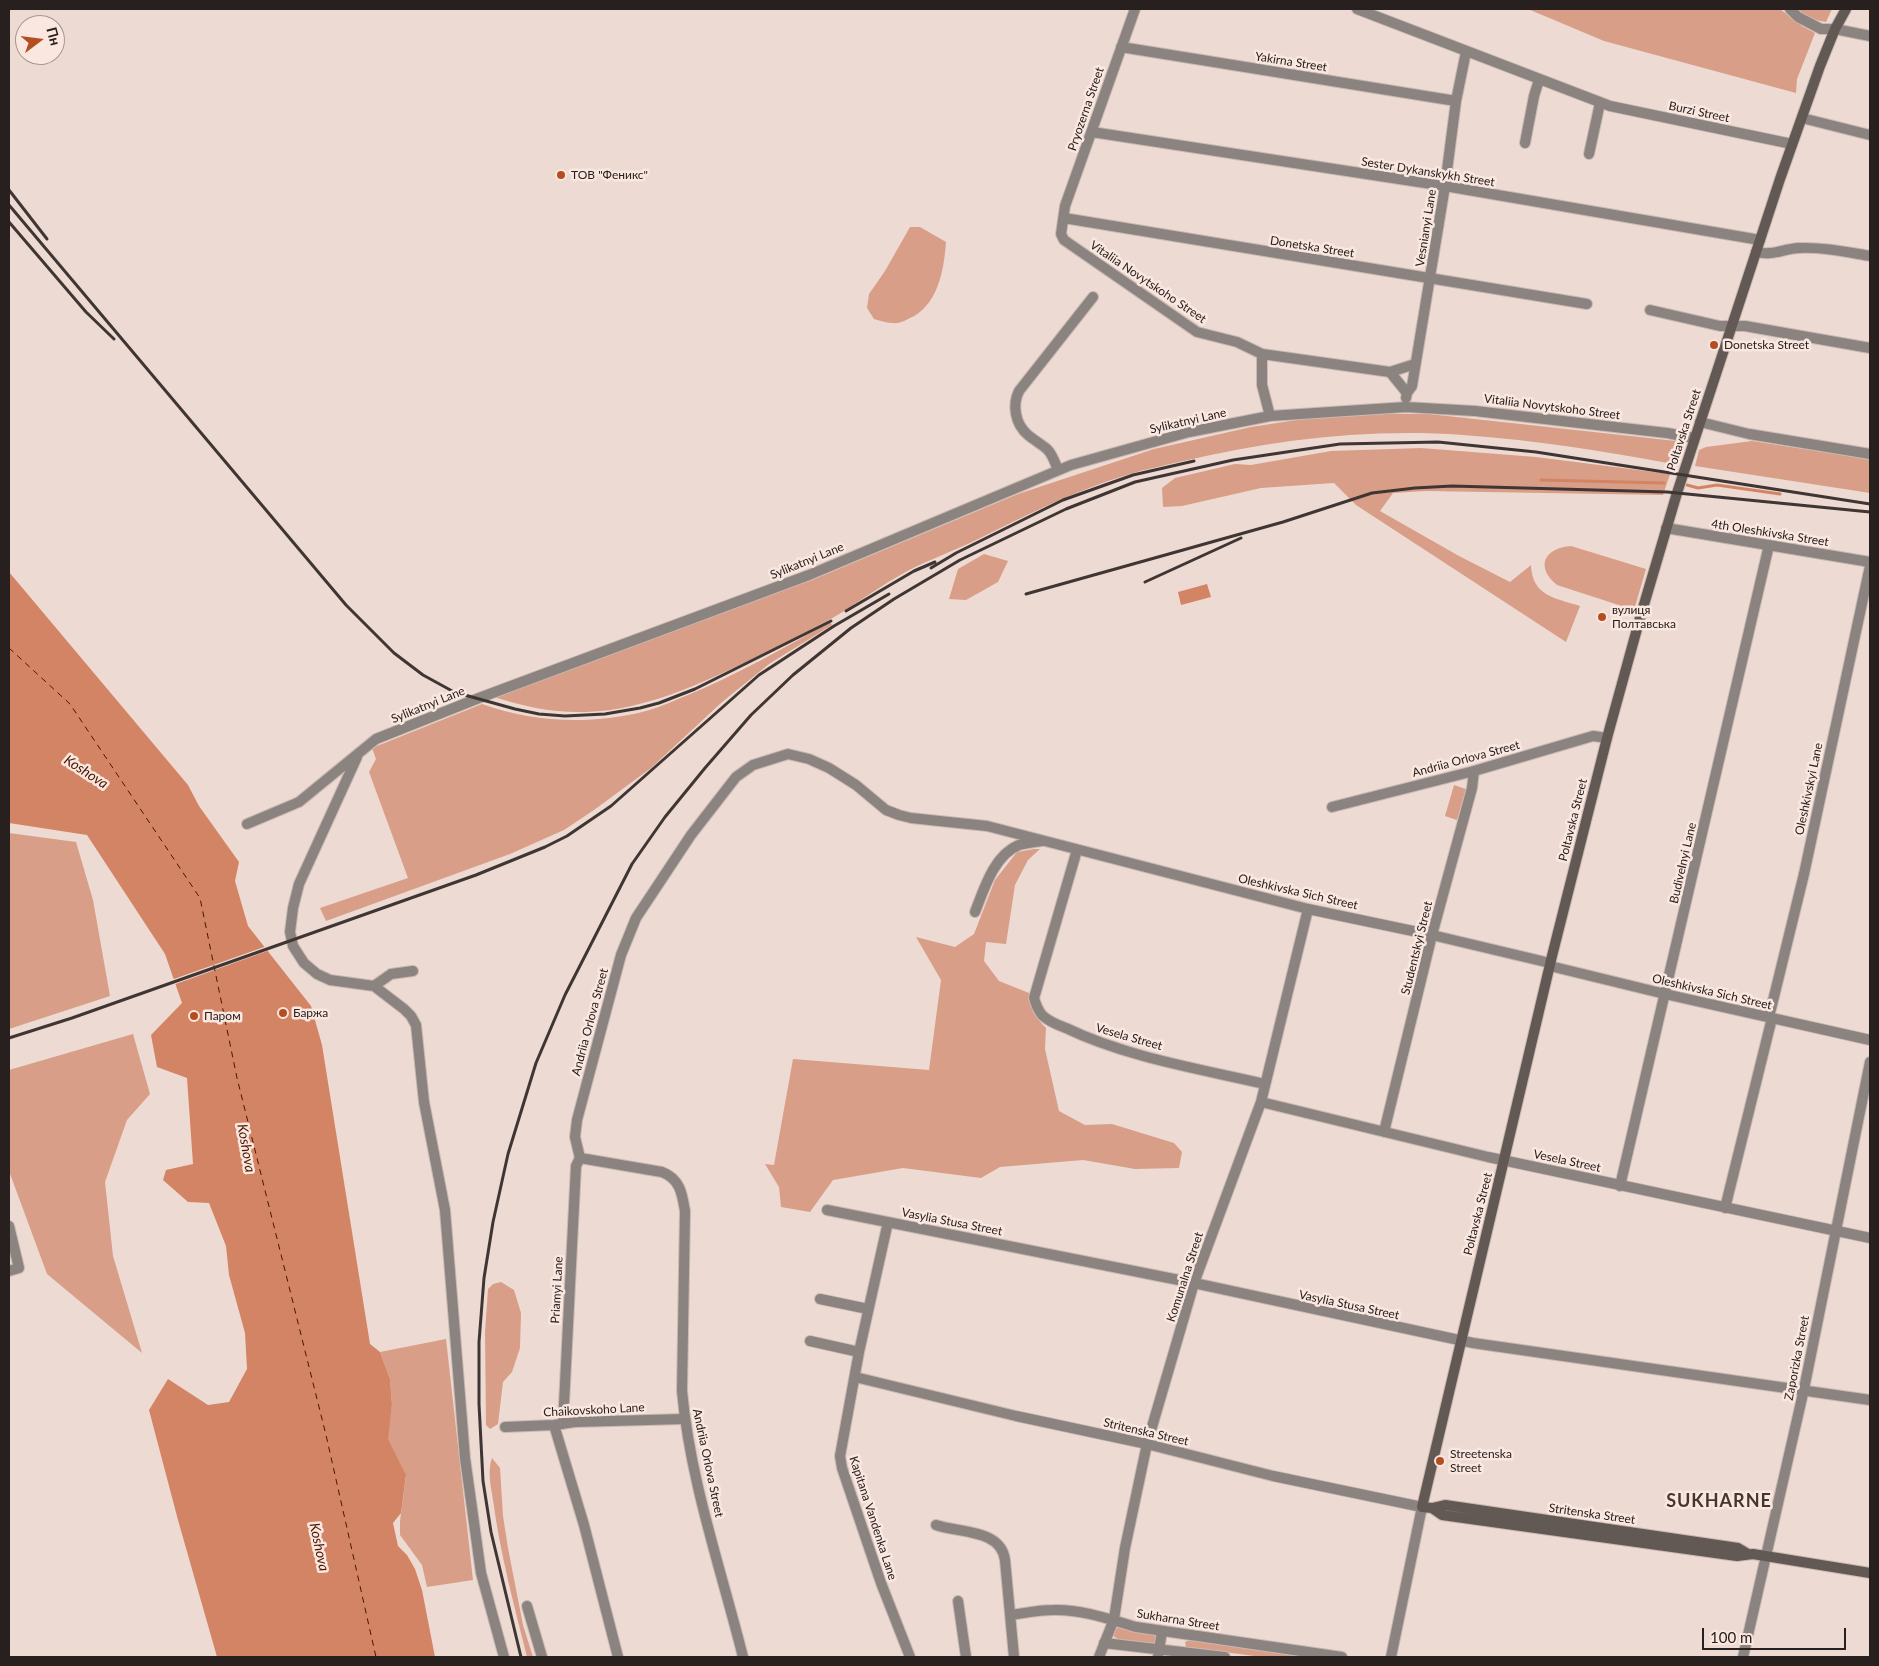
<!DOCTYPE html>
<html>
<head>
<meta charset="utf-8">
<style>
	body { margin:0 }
	#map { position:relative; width:1879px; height:1666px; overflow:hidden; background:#eddad3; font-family:Lato,sans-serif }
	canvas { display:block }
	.frame { position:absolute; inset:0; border:10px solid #27201e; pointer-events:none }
	.north { position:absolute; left:15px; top:15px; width:50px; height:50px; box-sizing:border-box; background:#fae7e0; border:1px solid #a69792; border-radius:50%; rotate:75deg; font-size:14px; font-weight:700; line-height:20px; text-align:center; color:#27201e }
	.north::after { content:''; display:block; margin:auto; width:18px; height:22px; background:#b34e20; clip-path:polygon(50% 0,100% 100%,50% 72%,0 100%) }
	.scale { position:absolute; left:1702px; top:1628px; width:144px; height:22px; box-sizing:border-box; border:2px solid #27201e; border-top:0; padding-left:6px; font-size:15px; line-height:18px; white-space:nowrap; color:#27201e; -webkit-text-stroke:4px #fae7e0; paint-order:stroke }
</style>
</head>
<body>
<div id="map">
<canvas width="1879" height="1666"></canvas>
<div class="frame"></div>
<div class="north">Пн</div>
<div class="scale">100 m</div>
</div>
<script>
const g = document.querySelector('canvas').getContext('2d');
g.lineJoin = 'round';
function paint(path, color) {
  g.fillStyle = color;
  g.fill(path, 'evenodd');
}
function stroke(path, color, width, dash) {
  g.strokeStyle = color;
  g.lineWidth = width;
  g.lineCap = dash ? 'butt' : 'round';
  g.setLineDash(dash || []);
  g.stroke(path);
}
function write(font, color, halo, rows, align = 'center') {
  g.font = font + ' Lato,sans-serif';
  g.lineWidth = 5;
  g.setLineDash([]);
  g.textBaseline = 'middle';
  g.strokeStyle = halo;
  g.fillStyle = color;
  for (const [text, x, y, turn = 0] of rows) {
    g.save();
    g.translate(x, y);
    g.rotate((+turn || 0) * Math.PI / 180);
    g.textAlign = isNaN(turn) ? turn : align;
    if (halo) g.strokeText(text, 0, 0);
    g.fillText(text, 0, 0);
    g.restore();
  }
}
paint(new Path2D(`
	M1528 9H1780L1802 26 1815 33 1797 79 1796 93 1604 41Z
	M1794 9H1832L1826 22C1815 20 1802 17 1794 9Z
	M910 227H920L946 242C944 270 938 307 908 319 904 321 898 324 894 323 887 323 881 321 874 319L867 308 869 294 885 271Z
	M1385 414H1429L1676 441 1680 444 1673 464C1604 451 1534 440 1463 435 1367 428 1272 440 1179 462 1163 466 1146 469 1130 474 1075 490 1023 517 970 543 946 554 920 563 897 577 874 590 852 607 829 620 805 633 781 645 756 657 703 683 646 710 586 712 552 713 526 707 494 697L812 580 1018 494 1154 449 1251 427 1303 419Z
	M1752 441 1870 459V493L1695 466 1699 450 1706 447Z
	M1421 448 1536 457 1670 474 1663 495 1426 491 1393 493 1380 511 1459 556 1510 582 1531 565C1532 596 1555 598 1580 606L1566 642 1356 505 1334 483 1261 488 1182 506 1163 507 1162 488 1175 478 1235 464 1251 465 1331 451Z
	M1571 546 1646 569 1634 610 1557 585C1535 567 1544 548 1571 546Z
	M984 554 1008 561 998 582 966 600 949 599 958 569Z
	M830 622 832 625 769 664 721 703 651 768 594 810 564 830 510 854 326 921 320 908 408 878 369 772 376 759 372 748 482 704C534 723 592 725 646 711 661 707 675 700 688 695 738 674 784 648 830 622Z
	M1454 785 1466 789 1457 820 1445 816Z
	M9 833 76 842 93 900 110 996 9 1029Z
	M1034 849H1040L1028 860 1015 885 1006 944 986 942 984 961 999 981 1029 993C1031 1008 1035 1017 1046 1028L1045 1049 1059 1111 1085 1125 1112 1124 1174 1143 1182 1152 1179 1168 1135 1169 1083 1160 1000 1167 981 1178 903 1168 833 1180 810 1212 781 1207 779 1187 765 1164 774 1165 793 1059 929 1070 941 980 916 937 955 947 974 934 995 880 1017 852Z
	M133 1034 150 1094 127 1120 105 1182 113 1256 142 1353 47 1274 9 1171V1070Z
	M501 1282 514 1290 521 1313 520 1348 512 1372 503 1382 498 1424 490 1429 486 1425 485 1332 488 1289 493 1284Z
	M446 1339 473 1580 427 1587 422 1565 400 1535V1521L406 1476 387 1439 392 1405 390 1379 380 1352Z
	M492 1458 500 1468 503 1516 508 1548 523 1625 533 1657H527C514 1605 500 1553 493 1500 491 1486 487 1472 492 1458Z
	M1116 1628H1120L1158 1636 1155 1644 1120 1640 1113 1636Z
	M1191 1640 1307 1657H1312H1262L1186 1647 1185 1642Z`), '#d99e87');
paint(new Path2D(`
	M9 572 188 785 199 806 239 862 235 881 248 926 311 1006 322 1045 370 1344 380 1352 390 1379 392 1405 388 1439 406 1475 401 1513 393 1523 398 1546 407 1555 415 1569 422 1590 435 1657H217L178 1520 149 1410 168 1379 208 1405 229 1402 247 1369 245 1333 229 1275 226 1246 209 1203 188 1202 163 1180 166 1170 193 1164 187 1078 157 1067 151 1035 182 1003 165 954 87 835 9 823Z
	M1207 584 1211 597 1181 605 1178 592Z`), '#d38464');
paint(new Path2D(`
	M267 946 270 950 173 985 171 980Z`), '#eddad3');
stroke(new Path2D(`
	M1541 480 1664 483
	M1687 485 1698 488 1717 485 1780 494`), '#d38464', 3);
stroke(new Path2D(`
	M9 648 70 704 200 898 237 1078 326 1435 376 1657`), '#491701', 1, [6, 5]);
const minor = new Path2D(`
	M1135 9 1065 206 1061 234 1064 240 1197 332 1237 342 1262 354 1390 372 1407 393
	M1357 9 1610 106 1792 144
	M1790 9 1798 17 1821 29H1835L1870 36
	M1121 47 1456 101
	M1802 118 1870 135
	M1092 132 1445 186 1760 240
	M1525 143 1534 96 1539 80
	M1589 154 1600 103
	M1064 218 1587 304
	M1756 252C1773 256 1782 249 1799 248 1823 247 1846 252 1870 256
	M1650 310 1720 326H1745L1870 348
	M1262 354V385L1270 416
	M1390 372 1415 364
	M1406 398 1407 393 1412 386 1445 186 1456 101 1466 52
	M1700 422 1749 434 1870 454
	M1058 470C1055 463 1053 455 1047 449 1041 444 1034 440 1028 435 1015 424 1012 405 1019 391L1093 297
	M357 757 299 884 293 908 290 932 293 946 304 963 317 974 330 980 374 986 404 1009 411 1016 416 1025 424 1102 445 1210 465 1458 481 1573 504 1657
	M1332 807 1474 771 1593 736 1607 738
	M247 824 299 802 376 739 479 698 809 575 1071 465 1189 432 1270 416 1406 407 1475 411 1667 433 1694 438
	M1077 850 1034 998C1036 1005 1038 1010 1042 1015 1049 1022 1058 1025 1066 1028 1126 1057 1200 1069 1265 1084
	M975 912C984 889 994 855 1019 845 1026 843 1034 842 1042 841
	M1550 966 1665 994 1870 1040
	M374 986 391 974 413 971
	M1769 1017 1804 874 1870 566
	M1261 1102 1488 1157 1870 1238
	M1384 1132 1432 935 1472 788 1474 771
	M1620 1186 1769 545
	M1725 1208 1772 1018
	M827 1210 1194 1283 1473 1343 1870 1400
	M888 1222 859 1352 840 1456 842 1468 881 1583 910 1657
	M9 1226 19 1268 9 1271
	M820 1299 868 1309
	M810 1341 859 1352
	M855 1377 1016 1416 1147 1444 1273 1476 1422 1507 1391 1657
	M563 1424 576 1166 580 1158
	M554 1425 584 1525 618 1657
	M505 1427 554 1425 575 1422 684 1419
	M936 1525C959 1533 1001 1529 1005 1560L1014 1657
	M958 1601 966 1657
	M527 1606 542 1657
	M1011 1615C1025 1613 1039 1610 1053 1610 1081 1609 1109 1619 1136 1627L1342 1657
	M1104 1643 1225 1657
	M1099 1657 1114 1619 1125 1548 1147 1444 1194 1283 1261 1102 1308 909
	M1158 1657 1162 1631`);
const tertiary = new Path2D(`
	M1666 528 1870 562
	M743 1657C721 1569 690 1481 682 1391L685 1211C682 1193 680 1179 662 1172L580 1158 575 1137 577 1120 621 955 636 918 691 835 736 777 753 765 788 754 809 759 829 768 856 785 886 810 899 815 911 818 987 826 1308 909 1432 935 1550 963
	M1743 1657 1804 1389 1870 1062`);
const secondary = new Path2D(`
	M1846 9 1835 29 1820 66 1780 179 1677 493 1640 618 1607 738 1552 956 1422 1507 1432 1508 1442 1515 1737 1556 1753 1554 1870 1573
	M1432 1508 1445 1505 1738 1548 1748 1554`);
stroke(minor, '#c9b9b2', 12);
stroke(tertiary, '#c9b9b2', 12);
stroke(secondary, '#c9b9b2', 12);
stroke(minor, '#8b8380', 10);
stroke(tertiary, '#8b8380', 10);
stroke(secondary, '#635954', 10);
stroke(new Path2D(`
	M9 190 47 239
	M9 205 346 605 394 653 423 675 454 692 515 709 539 714 565 716 605 714 640 708 659 703 695 689 831 621
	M9 222 86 312 114 339
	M931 568 956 553 1063 500 1133 475 1194 461
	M1145 582 1241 538
	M1026 594 1283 522 1372 493 1415 488 1452 486 1667 492 1870 512
	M846 611 914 571 935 562
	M9 1038 72 1018 476 875 545 847 567 836 611 806 759 675 834 626 889 594
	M521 1657 491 1532 483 1481 479 1404V1342L484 1278 493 1222 508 1154 536 1063 565 995 632 864 665 817 705 768 751 715 793 675 851 628 894 599 960 560 1066 509 1135 482 1233 460 1340 444 1438 442 1536 452 1870 504`), '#3f3634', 3);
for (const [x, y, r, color] of [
	[561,175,5,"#b34e20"],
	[1714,345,5,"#b34e20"],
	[1602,617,5,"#b34e20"],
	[283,1013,5,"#b34e20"],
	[194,1016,5,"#b34e20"],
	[1440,1461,5,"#b34e20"]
]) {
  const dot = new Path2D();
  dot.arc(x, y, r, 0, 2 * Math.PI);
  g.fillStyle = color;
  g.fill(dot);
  stroke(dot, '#fae7e0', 2);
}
write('12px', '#27201e', '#fae7e0', [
	["Yakirna Street",1291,62,9],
	["Pryozerna Street",1086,109,-71],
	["Burzi Street",1699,112,12],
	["Sester Dykanskykh Street",1428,172,9],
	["Vesnianyi Lane",1426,228,-81],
	["Donetska Street",1312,247,9],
	["Vitaliia Novytskoho Street",1148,282,34],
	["Vitaliia Novytskoho Street",1552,407,7],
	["Sylikatnyi Lane",1188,421,-13],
	["Poltavska Street",1684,430,-72],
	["4th Oleshkivska Street",1770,533,9],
	["Sylikatnyi Lane",807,561,-22],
	["Sylikatnyi Lane",428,705,-22],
	["Andriia Orlova Street",1466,759,-15],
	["Oleshkivskyi Lane",1809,789,-78],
	["Poltavska Street",1573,820,-76],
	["Budivelnyi Lane",1683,863,-77],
	["Oleshkivska Sich Street",1298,892,13],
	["Studentskyi Street",1417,948,-76],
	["Oleshkivska Sich Street",1712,992,13],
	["Andriia Orlova Street",590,1022,-75],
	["Vesela Street",1129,1037,16],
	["Vesela Street",1567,1161,12],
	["Poltavska Street",1478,1214,-76],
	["Vasylia Stusa Street",952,1222,11],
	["Komunalna Street",1185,1277,-72],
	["Priamyi Lane",557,1290,-87],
	["Vasylia Stusa Street",1349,1305,12],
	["Zaporizka Street",1797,1358,-79],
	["Chaikovskoho Lane",594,1410,-3],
	["Stritenska Street",1146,1432,13],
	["Andriia Orlova Street",708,1463,78],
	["Stritenska Street",1592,1514,8],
	["Kapitana Vandenka Lane",873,1518,72],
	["Sukharna Street",1178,1620,9]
]);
write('12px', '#27201e', '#fae7e0', [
	["ТОВ \"Феникс\"",571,175],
	["Donetska Street",1724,345],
	["вулиця",1612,610],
	["Полтавська",1612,624],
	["Баржа",293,1013],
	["Паром",204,1016],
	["Streetenska",1450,1454],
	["Street",1450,1468]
], 'left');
write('italic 14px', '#491701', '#fae7e0', [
	["Koshova",86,772,33],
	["Koshova",246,1148,80],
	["Koshova",319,1547,78]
]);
g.letterSpacing = '1px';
write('bold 18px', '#453630', '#fae7e0', [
	["SUKHARNE",1719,1501]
]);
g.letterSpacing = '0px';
</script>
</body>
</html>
